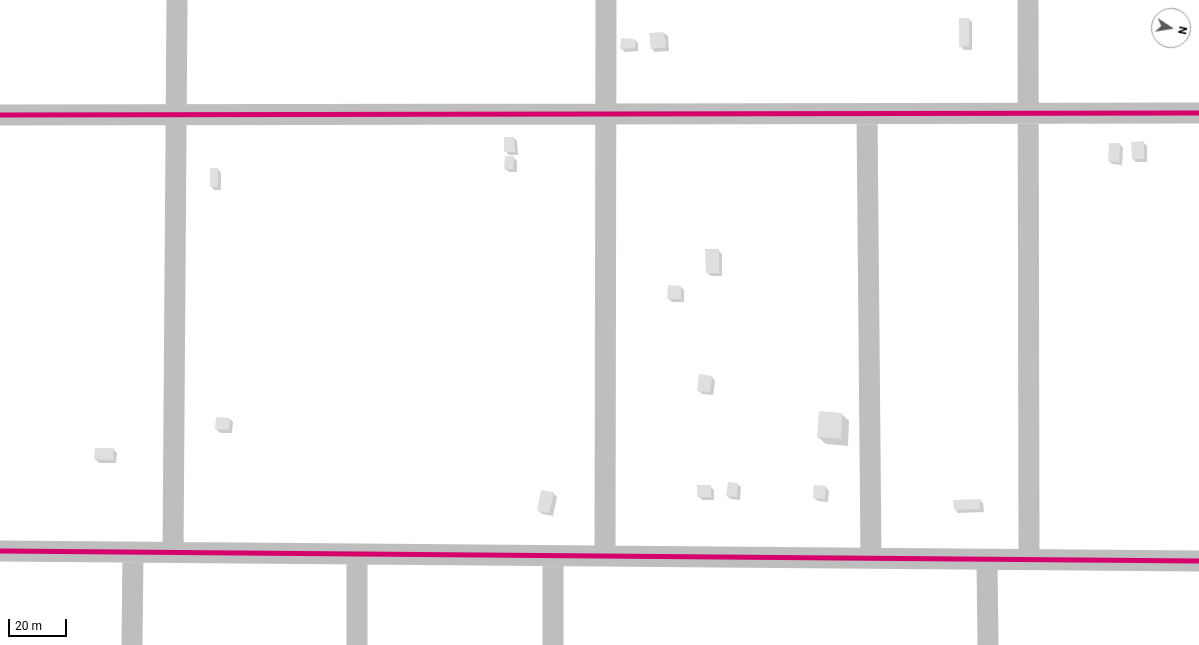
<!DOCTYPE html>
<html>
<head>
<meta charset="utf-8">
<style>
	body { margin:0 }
	#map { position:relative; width:1199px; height:645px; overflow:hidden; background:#fff; font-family:Roboto,sans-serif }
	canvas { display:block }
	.north { position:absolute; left:1151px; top:8px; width:40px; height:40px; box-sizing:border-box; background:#fff; border:1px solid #999; border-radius:50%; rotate:102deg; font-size:11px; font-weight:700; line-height:16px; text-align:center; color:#000 }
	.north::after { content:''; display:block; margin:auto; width:14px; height:18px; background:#595959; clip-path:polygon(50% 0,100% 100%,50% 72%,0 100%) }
	.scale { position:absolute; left:8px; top:619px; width:59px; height:18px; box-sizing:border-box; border:2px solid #000; border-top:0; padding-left:5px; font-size:12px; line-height:14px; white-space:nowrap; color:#000; -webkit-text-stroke:3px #fff; paint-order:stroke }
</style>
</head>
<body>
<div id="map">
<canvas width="1199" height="645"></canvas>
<div class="north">N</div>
<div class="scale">20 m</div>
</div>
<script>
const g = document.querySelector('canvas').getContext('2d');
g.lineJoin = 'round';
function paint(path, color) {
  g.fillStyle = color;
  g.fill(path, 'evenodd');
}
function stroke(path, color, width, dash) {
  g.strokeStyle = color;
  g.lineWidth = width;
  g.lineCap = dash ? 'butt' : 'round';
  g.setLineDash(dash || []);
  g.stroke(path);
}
paint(new Path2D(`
	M969 19 972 22V50H964L960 46Z
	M664 33 668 36 669 51 655 52 652 49Z
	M635 40 638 43V51L625 52 621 48Z
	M514 138 517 141 518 155H509L505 151Z
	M1143 142 1147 146V162H1136L1133 159Z
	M1120 144 1123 148 1122 165 1112 164 1109 161Z
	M513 157 517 161V172H509L505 169Z
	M218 169 221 173V190H214L211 186Z
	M718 250 722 254V276H711L707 273Z
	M681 287 684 290V302H672L668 298Z
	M712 377 715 381 713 395 702 394 698 390Z
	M820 412 842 414 849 421 848 446 826 444 818 437Z
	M217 418 230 419 233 422 232 433H220L216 429Z
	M113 449 117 453 116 463H99L95 459Z
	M737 484 741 487 740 500 731 499 727 496Z
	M710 486 714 490V500H702L698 496Z
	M826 487 829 491 828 502 818 501 814 498Z
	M553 493 557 497 553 516 542 514 538 510Z
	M980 500 983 503 984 512 958 513 955 509Z`), '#0003');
paint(new Path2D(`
	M959 18H969V46L959 47Z
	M664 32 666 47 651 49 649 33Z
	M621 38 635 39V48L620 49Z
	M504 137H514L515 152H504Z
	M1144 141V159H1132L1131 142Z
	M1109 143H1120L1119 162 1108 161Z
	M505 156H514L513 169H504Z
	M210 168H218V187H210Z
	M705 249H719V273H706Z
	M668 285 681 286V299H667Z
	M699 374 712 376 710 392 697 391Z
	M819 411 842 413 841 439 817 437Z
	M216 417 230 418 229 430 215 429Z
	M95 448H114L113 460 94 459Z
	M728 482 738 483 737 497 726 496Z
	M697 485H711V497H697Z
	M814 485 826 486 825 499 813 498Z
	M541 490 554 492 549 513 537 511Z
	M980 499V509L954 510 953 500Z`), '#dfdfdf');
stroke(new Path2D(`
	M1028 0 1029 560
	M867 114 871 558
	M0 115 1199 113
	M0 551 1199 561
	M173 552 177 0
	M605 556 606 0
	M987 560 988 645
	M132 645 133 552
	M357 645V554
	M553 645V556`), '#bebebe', 21);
stroke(new Path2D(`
	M0 115 1199 113
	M0 551 1199 561`), '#d6006c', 5);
</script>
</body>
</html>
